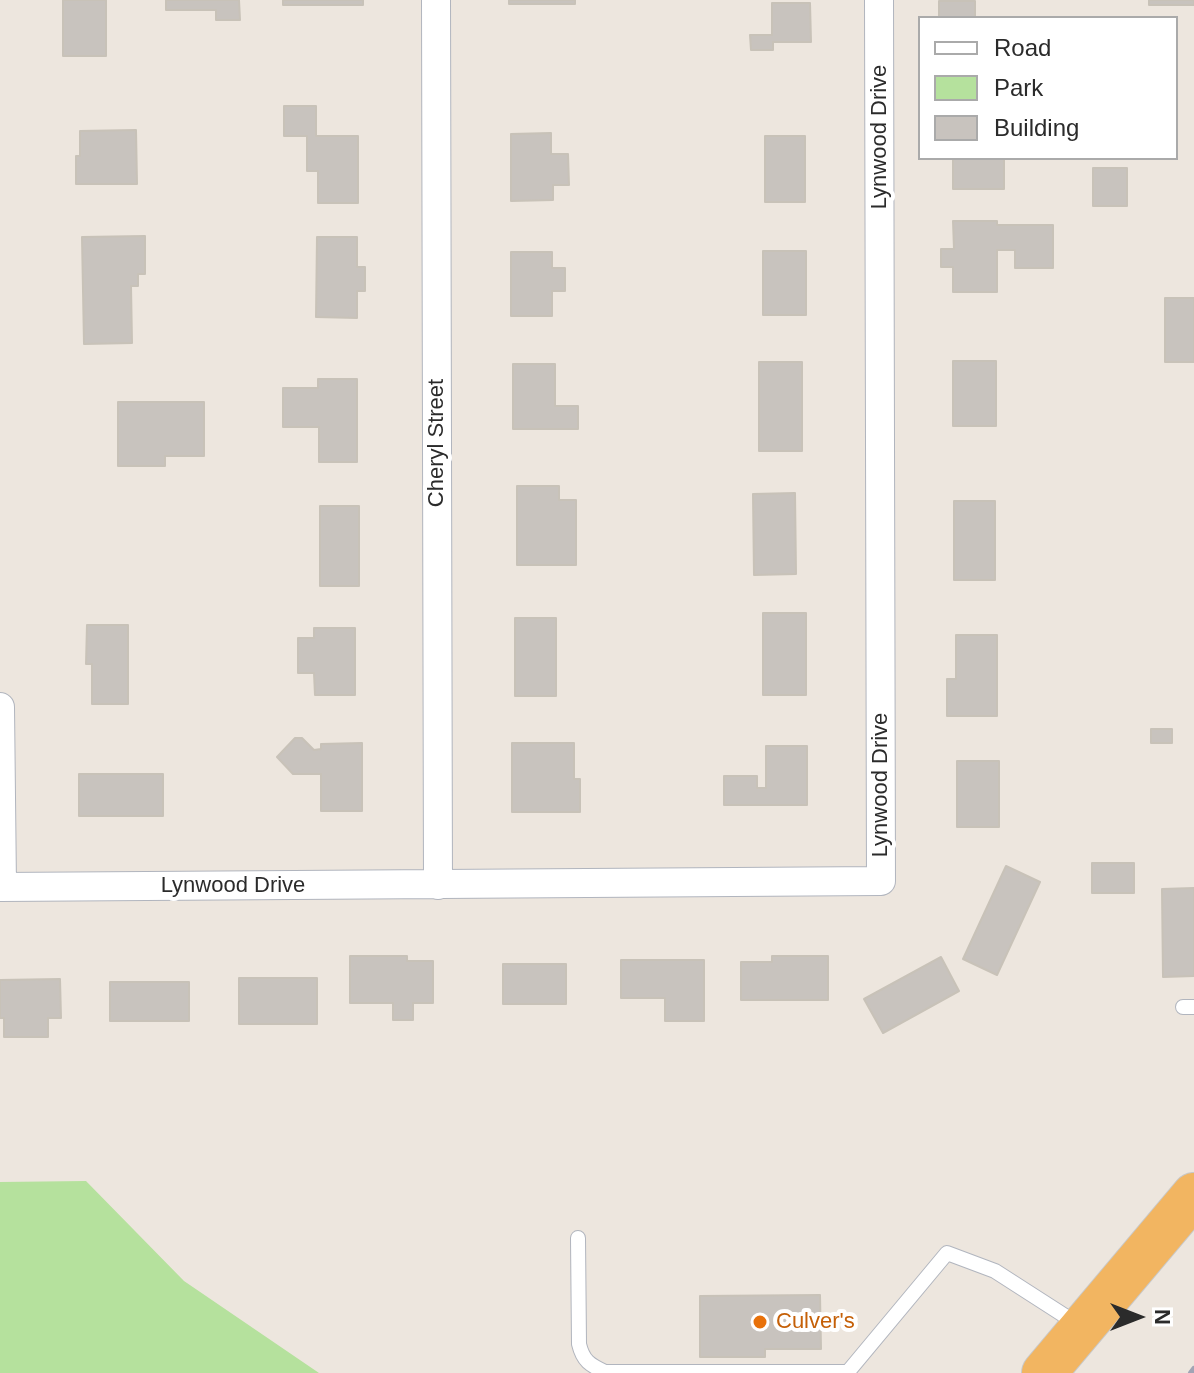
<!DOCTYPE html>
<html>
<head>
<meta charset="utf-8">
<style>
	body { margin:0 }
	#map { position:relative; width:1194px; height:1373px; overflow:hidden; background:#ede6de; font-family:Helvetica,sans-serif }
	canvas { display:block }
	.legend { position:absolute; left:918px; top:16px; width:260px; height:144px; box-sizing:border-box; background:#fff; border:2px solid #aaa; margin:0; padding:10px 14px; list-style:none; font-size:24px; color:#2b2b2b }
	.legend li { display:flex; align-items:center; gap:16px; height:40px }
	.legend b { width:40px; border:2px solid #aaa }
	.north { position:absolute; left:1098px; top:1277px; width:80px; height:80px; -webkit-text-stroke:6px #fff; paint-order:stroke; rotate:90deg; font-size:22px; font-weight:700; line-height:32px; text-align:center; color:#2b2b2b }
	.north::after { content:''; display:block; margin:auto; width:28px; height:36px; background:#2b2b2b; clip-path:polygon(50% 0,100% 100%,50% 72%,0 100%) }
</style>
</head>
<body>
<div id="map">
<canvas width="1194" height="1373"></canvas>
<ul class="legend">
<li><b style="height:10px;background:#fff"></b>Road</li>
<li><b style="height:22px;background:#b5e19d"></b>Park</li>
<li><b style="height:22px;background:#c8c3be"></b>Building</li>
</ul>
<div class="north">N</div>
</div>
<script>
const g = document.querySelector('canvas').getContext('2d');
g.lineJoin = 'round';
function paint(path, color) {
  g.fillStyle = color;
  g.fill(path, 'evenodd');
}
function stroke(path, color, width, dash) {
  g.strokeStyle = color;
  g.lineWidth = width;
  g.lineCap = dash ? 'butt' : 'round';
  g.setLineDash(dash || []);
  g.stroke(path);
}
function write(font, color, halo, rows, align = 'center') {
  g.font = font + ' Helvetica,sans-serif';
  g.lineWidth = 8;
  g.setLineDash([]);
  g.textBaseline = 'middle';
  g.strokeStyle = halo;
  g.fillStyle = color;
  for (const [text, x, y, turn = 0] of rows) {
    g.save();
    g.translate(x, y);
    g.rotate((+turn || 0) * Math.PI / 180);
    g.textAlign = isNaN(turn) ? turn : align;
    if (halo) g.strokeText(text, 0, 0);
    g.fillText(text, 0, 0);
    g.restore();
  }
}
paint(new Path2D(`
	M86 1181 184 1281 319 1373H0V1182Z`), '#b5e19d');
const building = new Path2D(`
	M63 0H106V56H63Z
	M166 0H239L240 20H216V10H166Z
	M283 0H363V5H283Z
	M509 0H575V4H509Z
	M1149 0H1194V5H1149Z
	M939 1H975V18H939Z
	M772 3H810L811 42H773V50H751L750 35H772Z
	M284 106H316V136H358V203H318V171H307V136H284Z
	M136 130 137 184H76V156H80V131Z
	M551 133V154H568L569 185H553V200L511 201V134Z
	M765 136H805V202H765Z
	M953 158H1004V189H953Z
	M1093 168H1127V206H1093Z
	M953 221H997V225H1053V268H1015V250H997V292H953V267H941V249H954Z
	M145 236V274H138V286H131L132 343 84 344 82 237Z
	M317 237H357V267H365V291H357V318L316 317Z
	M763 251H806V315H763Z
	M511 252H552V268H565V291H552V316H511Z
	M1165 298H1194V362H1165Z
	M953 361H996V426H953Z
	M759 362H802V451H759Z
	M513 364H555V406H578V429H513Z
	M318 379H357V462H319V427H283V388H318Z
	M118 402H204V456H165V466H118Z
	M517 486H559V500H576V565H517Z
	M795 493 796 574 754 575 753 494Z
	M954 501H995V580H954Z
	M320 506H359V586H320Z
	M763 613H806V695H763Z
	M515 618H556V696H515Z
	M87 625H128V704H92V664H86Z
	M314 628H355V695H315L314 673H298V638H314Z
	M956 635H997V716H947V679H956Z
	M1151 729H1172V743H1151Z
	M295 738H302L314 750 321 749V744L362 743V811H321V774H293L277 757Z
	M512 743H574V779H580V812H512Z
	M766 746H807V805H724V776H757V788H766Z
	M957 761H999V827H957Z
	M79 774H163V816H79Z
	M1092 863H1134V893H1092Z
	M1006 866 1040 882 997 975 963 959Z
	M1194 888V976L1163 977 1162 889Z
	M350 956H407V961H433V1003H413V1020H393V1003H350Z
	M772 956H828V1000H741V962H772Z
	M941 957 959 991 883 1033 864 999Z
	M621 960H704V1021H665V998H621Z
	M503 964H566V1004H503Z
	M239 978H317V1024H239Z
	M60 979 61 1018H48V1037H4V1018H0V980Z
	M110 982H189V1021H110Z
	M820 1295 821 1349H765V1357H700V1296Z`);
paint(building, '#c8c3be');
stroke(building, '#c8c2b8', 2);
const service = new Path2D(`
	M1183 1007H1194
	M578 1238 579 1344C583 1361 590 1365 605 1372H848
	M847 1373 947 1253 995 1271 1079 1325`);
const minor = new Path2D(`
	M436 0 438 885
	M0 707 2 887
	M0 887 881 881 879 0`);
const trunk = new Path2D(`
	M1044 1373 1194 1195`);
stroke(service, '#b1b5be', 16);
stroke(minor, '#b1b5be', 30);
stroke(trunk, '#c8c8c8', 46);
stroke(service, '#fff', 14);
stroke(minor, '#fff', 28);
stroke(trunk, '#f2b561', 44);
stroke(new Path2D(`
	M1191 1373 1194 1369`), '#a1a4b5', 6);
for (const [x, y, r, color] of [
	[760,1322,8,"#e8710a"]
]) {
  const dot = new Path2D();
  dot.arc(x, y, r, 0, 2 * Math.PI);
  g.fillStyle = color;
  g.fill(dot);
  stroke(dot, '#fff', 3);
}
write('22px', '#2b2b2b', '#fff', [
	["Lynwood Drive",880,137,-90],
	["Cheryl Street",437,443,-90],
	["Lynwood Drive",881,785,-90],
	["Lynwood Drive",233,886]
]);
write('22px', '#c56008', '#fff', [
	["Culver's",776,1322]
], 'left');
</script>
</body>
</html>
